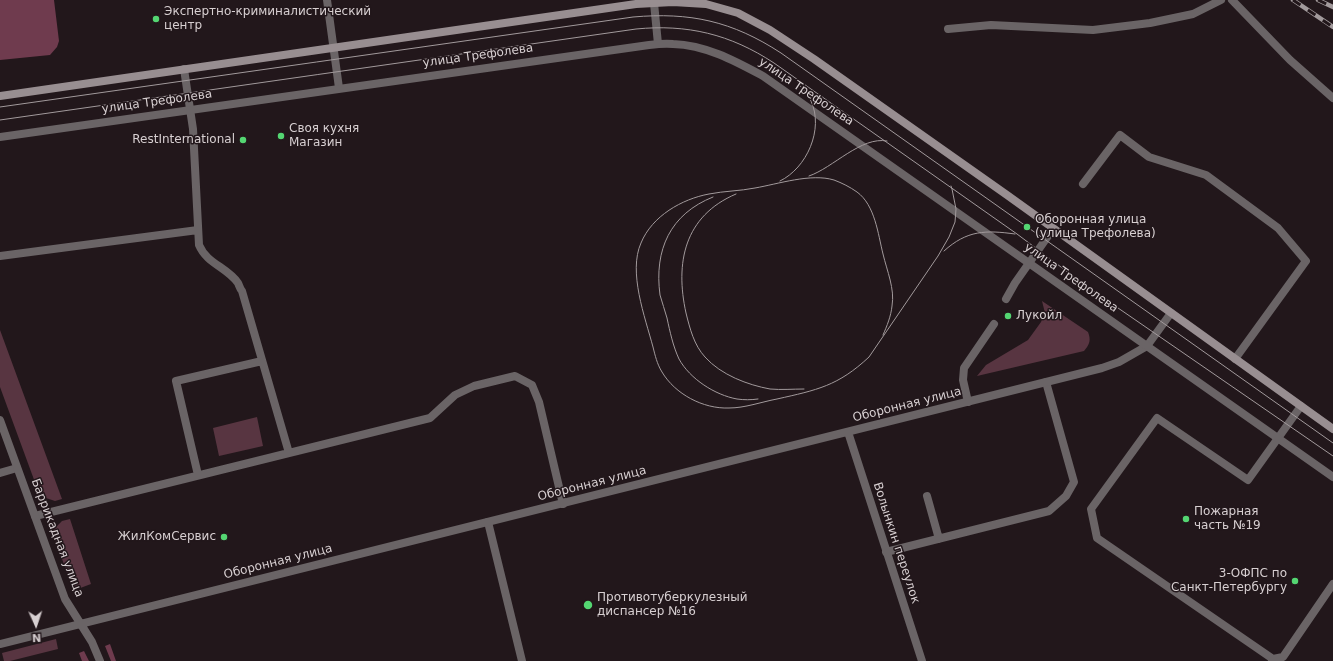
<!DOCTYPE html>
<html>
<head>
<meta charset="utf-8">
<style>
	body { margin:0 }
	#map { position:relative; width:1333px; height:661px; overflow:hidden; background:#22171b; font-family:"DejaVu Sans",sans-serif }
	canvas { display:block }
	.north { position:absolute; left:16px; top:605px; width:40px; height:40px; -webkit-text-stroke:3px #22171b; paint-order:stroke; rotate:177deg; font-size:11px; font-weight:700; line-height:16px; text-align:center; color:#d7cfd1 }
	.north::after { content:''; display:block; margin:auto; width:14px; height:18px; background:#d7cfd1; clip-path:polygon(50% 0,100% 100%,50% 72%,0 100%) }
</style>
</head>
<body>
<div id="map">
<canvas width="1333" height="661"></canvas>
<div class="north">N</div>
</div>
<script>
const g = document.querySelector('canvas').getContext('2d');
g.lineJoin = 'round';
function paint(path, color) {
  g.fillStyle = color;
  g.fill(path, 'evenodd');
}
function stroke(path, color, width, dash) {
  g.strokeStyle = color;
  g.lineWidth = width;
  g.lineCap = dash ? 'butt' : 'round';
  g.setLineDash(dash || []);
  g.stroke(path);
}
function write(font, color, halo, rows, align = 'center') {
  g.font = font + ' "DejaVu Sans",sans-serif';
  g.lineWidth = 3;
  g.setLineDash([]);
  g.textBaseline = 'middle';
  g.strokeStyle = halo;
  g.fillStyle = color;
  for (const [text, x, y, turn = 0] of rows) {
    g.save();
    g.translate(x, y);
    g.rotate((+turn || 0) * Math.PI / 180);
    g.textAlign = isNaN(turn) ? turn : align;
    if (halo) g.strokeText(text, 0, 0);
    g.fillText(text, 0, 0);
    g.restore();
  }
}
paint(new Path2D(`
	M1042 301 1088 332C1091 340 1090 344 1084 351L977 376 986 365 1028 340 1041 322 1045 313Z
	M0 330 62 499 55 501 40 496 0 387Z
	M257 417 263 446 219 456 213 428Z
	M70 519 91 584 75 590 71 584 52 531 62 521Z
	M56 639 58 649 10 661H4L2 653Z`), '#583541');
paint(new Path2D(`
	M0 0H54L59 41 57 47 50 55 0 60Z
	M110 644 116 661H111L105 646Z
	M84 651 89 661H82L79 653Z`), '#6f3b4e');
stroke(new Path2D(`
	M327 0 339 88
	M652 0 654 3 658 44
	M1232 0 1290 60 1333 98
	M948 29 991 25 1093 30 1150 23 1193 14 1221 0
	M184 69 193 129 199 245C207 264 227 267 238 283 239 285 240 289 242 291L289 453 430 418 455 395 474 386 515 376 532 385 539 402 563 504
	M1083 184 1120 135 1149 157 1206 175 1278 228 1306 261 1235 359
	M0 256 198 230
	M1006 299 1015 283 1053 229
	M968 402 963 380 964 368 994 324
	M0 473 17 468
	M198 475 176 381 262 361
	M927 496 939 539
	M35 516 289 453
	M488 522 522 661
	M886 552 1049 511 1066 496 1074 482 1046 382
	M1273 659 1097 538 1091 509 1157 418 1248 480 1301 406
	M1272 661 1273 659 1283 657 1333 584`), '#6a6466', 8);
stroke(new Path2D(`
	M0 420 65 599 92 642 100 661
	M848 432 922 661
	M0 644 1102 368 1119 362 1147 346 1171 313`), '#6a6466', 8);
stroke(new Path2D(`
	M0 137 649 45C657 44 665 43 673 44 706 45 735 61 763 76L1333 477`), '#6a6466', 8);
stroke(new Path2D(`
	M0 96 636 4 673 2 706 4 738 13 770 30 814 59 1007 195 1333 429`), '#988e91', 8);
stroke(new Path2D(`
	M0 107 633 17C690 12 732 21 781 53L1333 443
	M0 120 636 29C687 24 730 34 774 63L1017 234 1089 288 1333 456
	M809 176C833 168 861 136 887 141
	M780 181C807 168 824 129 811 101 809 95 802 89 798 83
	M736 194C684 216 675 263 686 313 690 329 694 345 705 357 721 375 748 385 770 389 781 390 793 389 804 389
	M713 197C670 214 654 250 660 295 662 303 665 310 667 318 670 332 673 346 679 359 690 379 715 395 737 399 744 400 751 400 758 399
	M944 251C967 230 986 230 1015 234
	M883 335C887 326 891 316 892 306 895 289 887 271 883 254 878 234 875 205 857 192 850 187 842 183 834 180 811 173 778 184 755 188 740 191 724 191 709 194 682 199 652 216 641 243 628 272 645 317 653 347 655 355 657 364 662 372 675 394 703 409 729 408 745 408 761 402 777 399 817 390 838 386 869 357L938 256 949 237 955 222 956 209 952 189 951 186`), '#a29a9c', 1);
const rail = new Path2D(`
	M1293 0 1333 27
	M1318 0 1333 7`);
stroke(rail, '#a29a9c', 4.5);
stroke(rail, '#22171b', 3, [9]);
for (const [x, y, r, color] of [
	[156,19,4,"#54d672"],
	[281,136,4,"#54d672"],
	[243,140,4,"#54d672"],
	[1027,227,4,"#54d672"],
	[1008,316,4,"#54d672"],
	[1186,519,4,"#54d672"],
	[224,537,4,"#54d672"],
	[1295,581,4,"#54d672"],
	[588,605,5,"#54d672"]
]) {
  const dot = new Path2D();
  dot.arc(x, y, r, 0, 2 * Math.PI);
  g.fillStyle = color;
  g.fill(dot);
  stroke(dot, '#22171b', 1.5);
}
write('12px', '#d7cfd1', '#22171b', [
	["Экспертно-криминалистический",164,12],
	["центр",164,26],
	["Своя кухня",289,129],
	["Магазин",289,143],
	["RestInternational",235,140,"right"],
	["Оборонная улица",1035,220],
	["(улица Трефолева)",1035,234],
	["Лукойл",1016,316],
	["Пожарная",1194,512],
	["часть №19",1194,526],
	["ЖилКомСервис",216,537,"right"],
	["3-ОФПС по",1287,574,"right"],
	["Санкт-Петербургу",1287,588,"right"],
	["Противотуберкулезный",597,598],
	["диспансер №16",597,612]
], 'left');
write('12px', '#d7cfd1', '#22171b', [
	["улица Трефолева",478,56,-8],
	["улица Трефолева",806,92,34],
	["улица Трефолева",157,102,-8],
	["улица Трефолева",1071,278,35],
	["Оборонная улица",907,405,-14],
	["Оборонная улица",592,484,-14],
	["Баррикадная улица",57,538,69],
	["Волынкин переулок",896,543,72],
	["Оборонная улица",278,562,-14]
]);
</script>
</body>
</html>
